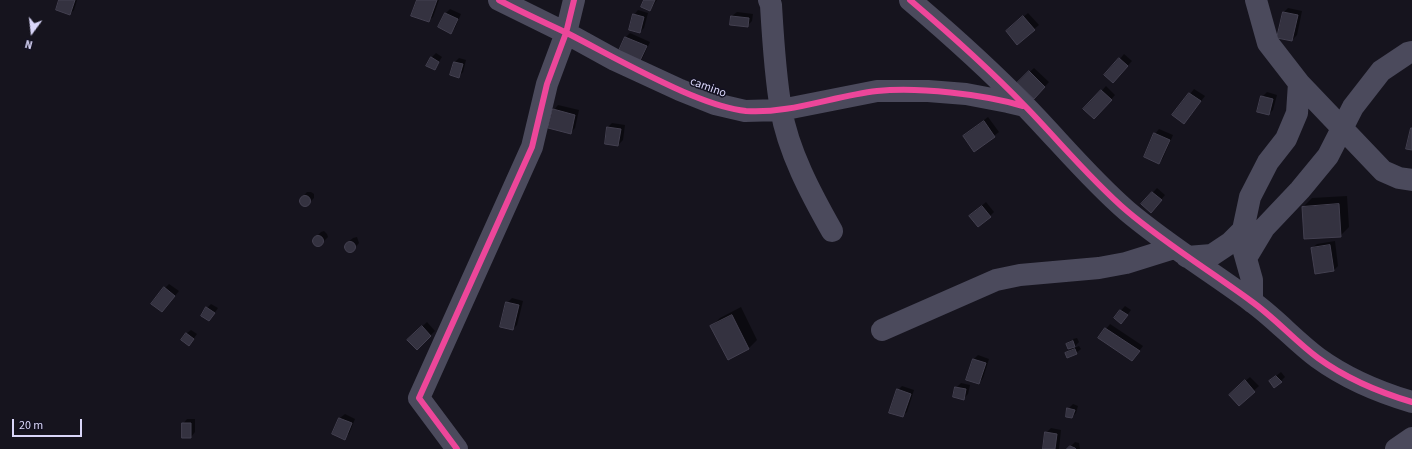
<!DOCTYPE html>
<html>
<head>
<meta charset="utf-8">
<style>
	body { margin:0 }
	#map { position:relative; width:1412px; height:449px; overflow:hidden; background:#16141e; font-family:"Source Sans 3",sans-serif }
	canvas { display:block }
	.north { position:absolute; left:12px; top:12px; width:40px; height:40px; -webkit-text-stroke:3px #131121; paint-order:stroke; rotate:195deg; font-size:11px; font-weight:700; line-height:16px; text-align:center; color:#d9d6f9 }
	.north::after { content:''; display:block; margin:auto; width:14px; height:18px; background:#d9d6f9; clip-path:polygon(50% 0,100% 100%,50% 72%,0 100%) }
	.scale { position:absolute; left:12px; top:419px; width:70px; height:18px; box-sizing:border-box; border:2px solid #d9d6f9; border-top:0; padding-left:5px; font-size:12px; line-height:14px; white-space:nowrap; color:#d9d6f9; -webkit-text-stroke:3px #131121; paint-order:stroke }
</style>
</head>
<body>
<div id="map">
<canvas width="1412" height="449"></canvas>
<div class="north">N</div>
<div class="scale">20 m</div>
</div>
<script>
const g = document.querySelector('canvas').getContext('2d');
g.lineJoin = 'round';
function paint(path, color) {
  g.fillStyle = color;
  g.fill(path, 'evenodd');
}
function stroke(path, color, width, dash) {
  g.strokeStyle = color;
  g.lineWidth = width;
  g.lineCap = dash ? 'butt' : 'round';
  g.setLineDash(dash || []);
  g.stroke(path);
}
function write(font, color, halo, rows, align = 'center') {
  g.font = font + ' "Source Sans 3",sans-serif';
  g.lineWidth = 3;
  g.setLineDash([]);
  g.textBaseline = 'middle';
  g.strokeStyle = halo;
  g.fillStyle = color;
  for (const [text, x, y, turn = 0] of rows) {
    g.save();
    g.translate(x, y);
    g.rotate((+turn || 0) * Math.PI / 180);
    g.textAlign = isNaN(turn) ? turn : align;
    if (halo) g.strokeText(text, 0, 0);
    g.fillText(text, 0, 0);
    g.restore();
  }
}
paint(new Path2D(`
	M60 0H77L74 10 70 14Z
	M418 0H439L433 17 428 21Z
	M645 0H657L650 10Z
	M1288 8 1302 11 1297 35 1292 40 1284 12Z
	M450 9 461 14 455 28 450 32 440 27 446 13Z
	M638 10 648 13 644 28 640 32 634 15Z
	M737 12 753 14 752 21 747 26 732 16Z
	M1028 13 1039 25 1034 29 1012 27Z
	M630 33 650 42 642 59 638 63 618 54 626 37Z
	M436 53 442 57 434 69 431 58Z
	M1124 54 1132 61 1117 77 1120 59Z
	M459 58 466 60 463 72 458 77 455 62Z
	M1034 68 1049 82 1034 98 1018 83Z
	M1106 86 1115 95 1098 114 1085 109Z
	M1194 89 1205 96 1188 118 1174 115Z
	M1267 92 1277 95 1273 110 1269 114 1262 97Z
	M558 105 579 110 575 128 570 133 554 110Z
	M988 117 999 132 974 151 964 136Z
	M612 123 625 125 623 140 618 145 608 127Z
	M1159 129 1173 135 1163 158 1159 163 1155 134Z
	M1157 188 1165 195 1155 207 1142 204Z
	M307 192H311L314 194V198L307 205H303L300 203V200Z
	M1347 196 1349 227 1340 236 1303 207 1312 198Z
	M986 202 994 212 990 216 975 212Z
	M324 231 327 234 328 237 320 245H316L314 243V239L321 232Z
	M357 237 359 243 352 251H349L346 249 345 245 353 238Z
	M1335 241 1338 266 1334 270 1312 248 1317 244Z
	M169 284 179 291 162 311 165 288Z
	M512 298 523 301 517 325 513 329 507 303Z
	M211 304 218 308 213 315 207 308Z
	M1125 306 1131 310 1125 318 1115 317Z
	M741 307 757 340 748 349 712 326 720 318Z
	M427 322 435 331 417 348 408 340Z
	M1110 324 1143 346 1132 360 1099 338Z
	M191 330 197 334 189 345 186 334Z
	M1077 338 1079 342 1072 349 1079 346 1081 349 1076 353 1066 354 1073 347 1067 344 1071 340 1073 345H1075L1073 339Z
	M978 355 989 359 983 378 979 383 974 359Z
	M1281 372 1285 377 1281 381H1270Z
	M1250 377 1259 386 1239 404 1235 390Z
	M961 383 970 385 968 394 963 399 956 388Z
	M902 386 914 390 907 412 902 416 898 390Z
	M1073 404 1078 406 1076 413 1072 417 1068 409Z
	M345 414 355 419 349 434 344 438 334 434 340 418Z
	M187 419H195V432L191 437 183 424Z
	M1051 428 1061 430 1059 449H1044L1046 433Z
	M1075 442 1079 443 1080 449H1068Z`), '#0007');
const building = new Path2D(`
	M59 0H75L70 15 56 10Z
	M417 0H437L429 22 411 16Z
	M644 0H655L650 11 641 7Z
	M1283 12 1298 15 1292 41 1277 38Z
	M445 13 458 19 451 34 438 27Z
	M633 14 644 17 640 33 629 30Z
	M731 16 749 18 748 27 730 25Z
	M1023 16 1035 30 1017 45 1006 31Z
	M625 37 647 46 638 65 617 55Z
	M431 57 439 62 435 70 426 66Z
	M1119 58 1128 66 1113 83 1104 75Z
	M454 62 463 64 459 78 450 75Z
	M1029 71 1045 87 1034 99 1017 83Z
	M1101 90 1112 100 1094 119 1083 109Z
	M1189 93 1201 101 1184 124 1172 115Z
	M1261 96 1273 99 1269 115 1257 112Z
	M553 109 575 115 571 134 548 128Z
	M984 121 995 137 974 152 963 136Z
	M607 127 621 129 618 146 605 144Z
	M1411 128H1412V150L1406 149Z
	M1154 133 1170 140 1159 164 1144 157Z
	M1152 192 1162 200 1151 213 1141 204Z
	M299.5 201a5.5 5.5 0 1 1 11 0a5.5 5.5 0 1 1-11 0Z
	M1339 204 1341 237 1304 239 1302 207Z
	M982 206 991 217 978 227 969 216Z
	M312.5 241a5.5 5.5 0 1 1 11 0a5.5 5.5 0 1 1-11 0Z
	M344.5 247a5.5 5.5 0 1 1 11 0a5.5 5.5 0 1 1-11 0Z
	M1330 245 1334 271 1315 274 1311 248Z
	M164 287 175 296 162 312 151 304Z
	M506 302 519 305 513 330 500 327Z
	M206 307 215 313 209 321 201 316Z
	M1120 310 1128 315 1121 324 1114 318Z
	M732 315 749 349 728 360 710 326Z
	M422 326 431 336 417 350 407 340Z
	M1105 328 1140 351 1132 361 1098 338Z
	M186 333 194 339 189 346 181 340Z
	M1073 341 1075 347 1068 349 1066 344Z
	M1075 349 1077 354 1067 358 1065 353Z
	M973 359 986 363 979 384 966 380Z
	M1276 376 1282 382 1274 388 1269 381Z
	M1245 380 1255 392 1239 406 1229 395Z
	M955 387 966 389 964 400 953 397Z
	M897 389 911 394 903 417 889 413Z
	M1067 408 1075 410 1072 418 1066 417Z
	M339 418 352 423 345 440 332 434Z
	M182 423H191V438H182Z
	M1045 432 1057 434 1055 449H1043Z
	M1070 446 1075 448 1076 449H1067Z`);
paint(building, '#343240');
stroke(building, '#434050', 1);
stroke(new Path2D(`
	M499 0 566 33 615 60 680 90 715 104 745 111 781 110 877 91H928L966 94 1008 102 1025 106
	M769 0 771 5C773 39 775 75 781 109 788 151 811 194 832 231
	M910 0C950 34 988 68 1025 106 1059 141 1090 179 1127 211 1166 244 1210 271 1251 301 1275 318 1295 341 1318 358 1347 379 1378 392 1412 402
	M1299 83 1383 171 1399 178 1412 180
	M1187 257 1212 255 1230 243 1243 230
	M1246 258 1264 228 1300 190 1328 156 1353 107 1381 71 1408 53 1412 52
	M1252 302V280L1243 248V230L1250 197 1268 162 1286 139 1297 113 1299 83 1268 43 1256 0
	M882 330 996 280 1020 275 1099 268 1126 263 1174 248
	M457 449 419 398 532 147 547 84 566 33 574 0
	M1396 449 1412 438`), '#4b4a5c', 22);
stroke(new Path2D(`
	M499 0C521 12 544 22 567 33 608 54 648 77 691 95 708 102 727 109 746 111 790 114 833 96 877 91 919 87 982 94 1023 106
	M910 0C950 34 988 68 1025 106 1059 141 1090 179 1127 211 1166 244 1210 271 1251 301 1275 318 1295 341 1318 358 1347 379 1378 392 1412 402
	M457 449 419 398 532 147 547 84 566 33 574 0`), '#ed469a', 6);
write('12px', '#d9d6f9', '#131121', [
	["camino",708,88,20]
]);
</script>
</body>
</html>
